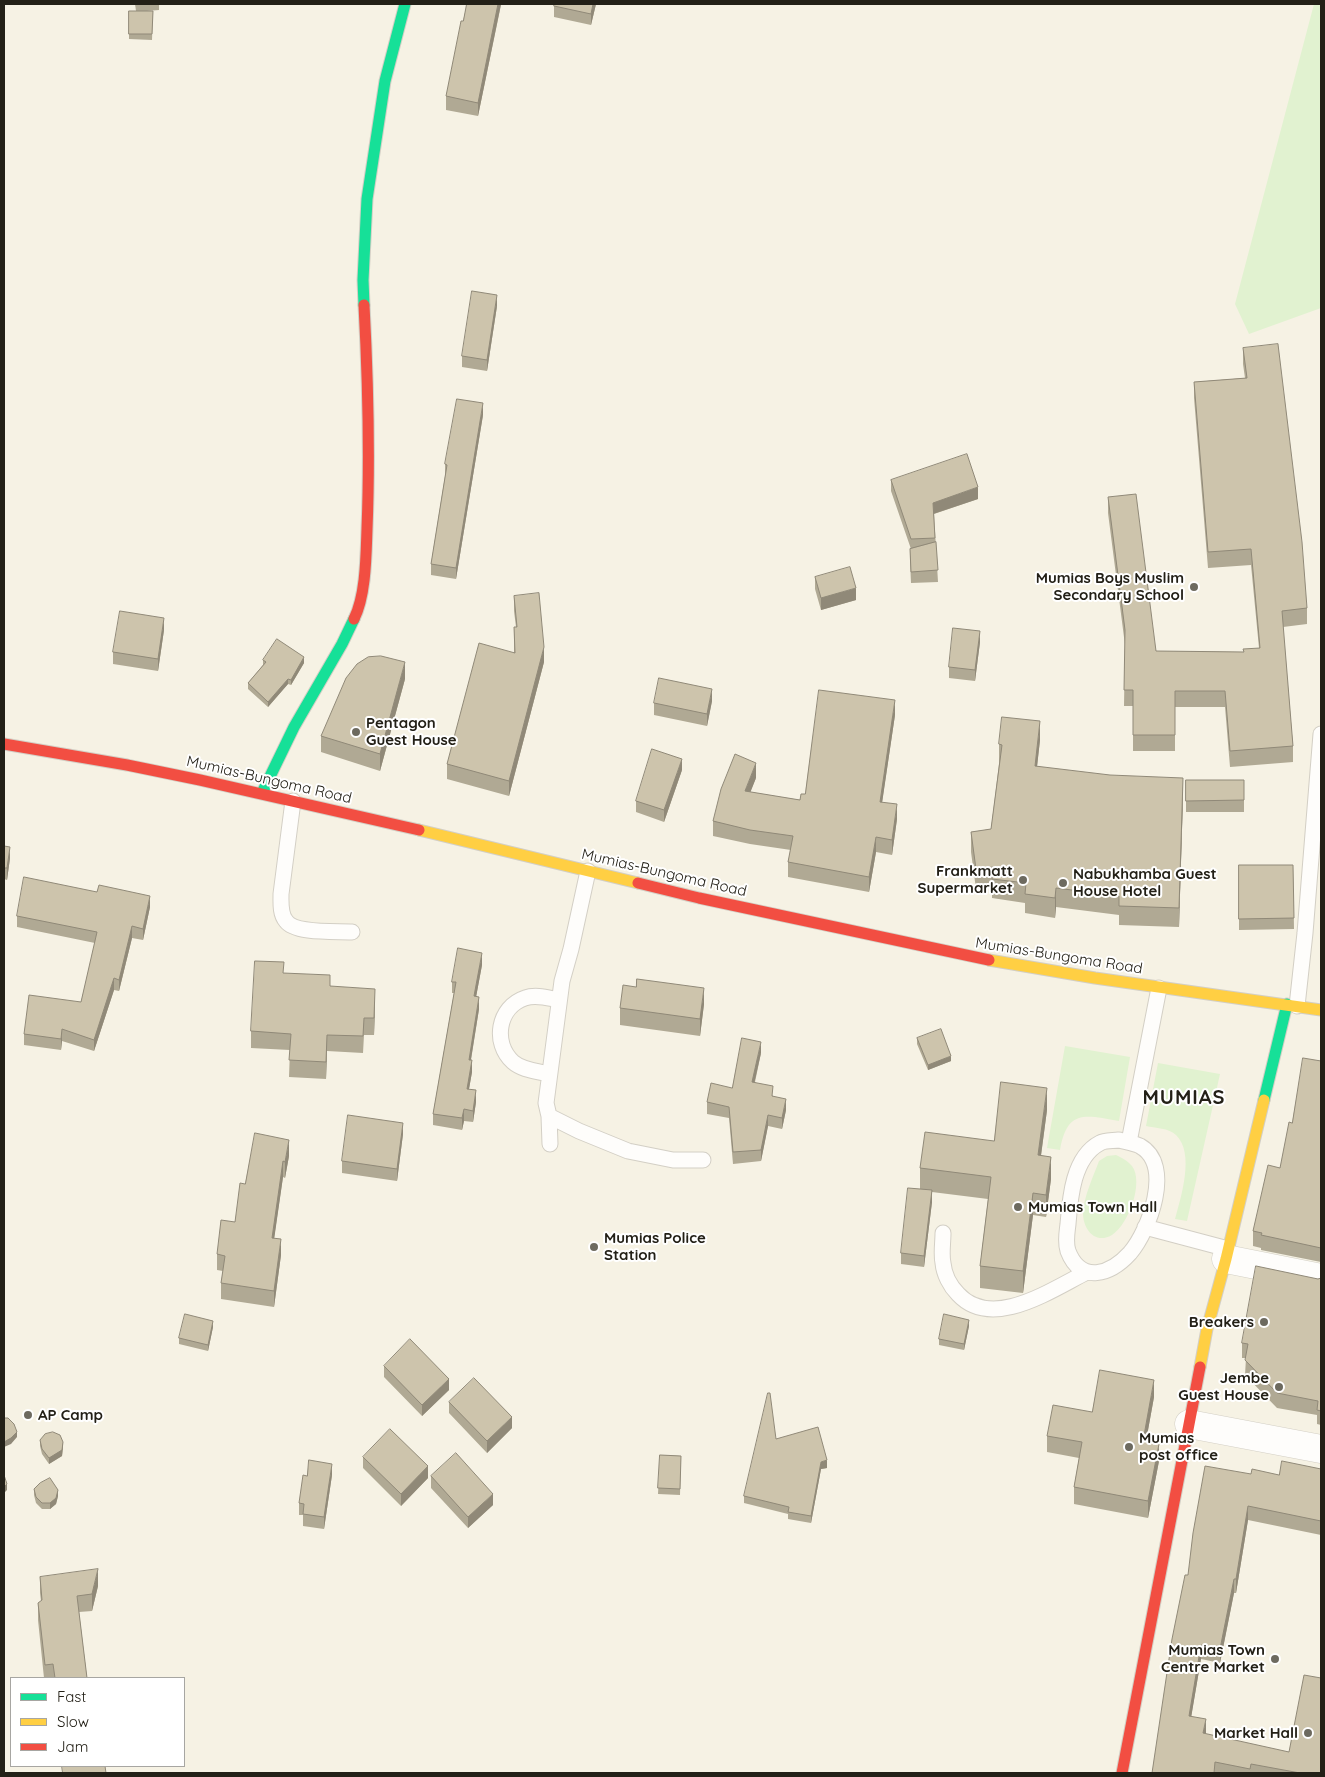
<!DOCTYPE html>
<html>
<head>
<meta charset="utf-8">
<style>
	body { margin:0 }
	#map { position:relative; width:1325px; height:1777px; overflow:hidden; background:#f6f2e4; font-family:Quicksand,sans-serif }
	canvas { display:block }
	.frame { position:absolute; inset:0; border:5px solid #232017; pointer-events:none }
	.legend { position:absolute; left:10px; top:1677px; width:175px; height:90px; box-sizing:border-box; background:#fff; border:1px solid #a7a6a2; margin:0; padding:6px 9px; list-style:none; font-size:15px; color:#232017 }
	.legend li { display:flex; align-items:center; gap:10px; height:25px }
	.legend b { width:25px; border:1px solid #a7a6a2 }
</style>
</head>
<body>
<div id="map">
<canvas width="1325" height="1777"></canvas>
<div class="frame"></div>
<ul class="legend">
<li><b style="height:6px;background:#16e098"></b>Fast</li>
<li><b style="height:6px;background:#ffcf43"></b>Slow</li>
<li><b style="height:6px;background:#f24e42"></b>Jam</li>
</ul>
</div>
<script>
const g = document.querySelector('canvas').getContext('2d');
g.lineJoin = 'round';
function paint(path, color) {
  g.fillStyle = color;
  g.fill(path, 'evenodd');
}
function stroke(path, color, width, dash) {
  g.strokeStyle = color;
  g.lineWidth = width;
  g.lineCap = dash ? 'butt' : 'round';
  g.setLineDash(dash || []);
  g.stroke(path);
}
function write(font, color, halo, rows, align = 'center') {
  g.font = font + ' Quicksand,sans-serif';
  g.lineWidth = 4;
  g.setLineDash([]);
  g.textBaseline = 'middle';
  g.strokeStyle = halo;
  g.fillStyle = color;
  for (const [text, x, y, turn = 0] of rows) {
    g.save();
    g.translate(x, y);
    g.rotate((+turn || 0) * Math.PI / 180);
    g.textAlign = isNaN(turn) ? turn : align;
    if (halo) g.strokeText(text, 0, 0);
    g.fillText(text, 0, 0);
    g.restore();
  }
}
paint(new Path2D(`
	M1314 4H1321V308L1249 334 1235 304Z
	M1065 1046 1130 1057 1119 1121C1085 1115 1067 1109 1060 1150L1047 1148Z
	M1158 1063 1220 1074 1187 1221 1175 1219C1181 1197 1195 1153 1176 1135 1169 1128 1155 1128 1146 1126Z
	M1116 1155C1122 1158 1127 1160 1132 1166 1144 1182 1129 1224 1112 1235 1095 1245 1083 1229 1083 1213 1084 1196 1093 1177 1099 1161L1107 1156Z`), '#e1f2d0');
const lane = new Path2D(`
	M293 801 281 894C281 903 280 914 286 921 295 934 336 931 352 932
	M1297 1006 1305 933 1321 734
	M549 1074C537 1071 522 1070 513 1062 492 1043 498 1007 525 998 536 994 548 998 559 1000
	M549 1116 579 1131 628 1151 673 1160H703
	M1119 1140C1126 1142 1134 1143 1140 1146 1174 1165 1149 1231 1130 1253 1111 1274 1081 1285 1068 1251 1065 1242 1067 1233 1068 1224 1070 1198 1073 1157 1100 1143 1105 1140 1113 1141 1119 1140Z
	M1129 1142 1159 988
	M550 1144 549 1116 546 1103 562 981 571 949 588 871
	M1145 1227 1228 1249
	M943 1233C943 1243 941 1254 943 1263 944 1274 950 1286 958 1294 992 1331 1051 1290 1087 1272`);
const street = new Path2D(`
	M1226 1259 1321 1278
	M1189 1424 1321 1449`);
const fast = new Path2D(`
	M364 305 363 280 367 199 385 81 405 4
	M262 793 294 727 342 644 354 619
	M1264 1100 1287 1004`);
const slow = new Path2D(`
	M419 830 638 883
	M989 960 1095 978 1321 1010
	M1200 1367 1207 1329 1226 1259 1264 1100`);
const jam = new Path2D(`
	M354 619C366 595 366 556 367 529 370 454 368 380 364 305
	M4 744 127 765 200 780 419 830
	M638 883 699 898 989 960
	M1122 1773 1200 1367`);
stroke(lane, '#d3cfc5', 17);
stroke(street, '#d3cfc5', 29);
stroke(fast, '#d3cfc5', 13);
stroke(slow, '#d3cfc5', 13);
stroke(jam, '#d3cfc5', 13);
stroke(lane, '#fefdfb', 15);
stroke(street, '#fefdfb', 28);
stroke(fast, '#16e098', 11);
stroke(slow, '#ffcf43', 11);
stroke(jam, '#f24e42', 11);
paint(new Path2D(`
	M135 4H159V10L147 11H153L152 40 129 39V11H136Z
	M467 4H503V5H501L478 116 446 110V96Z
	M596 4 591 25 554 17V6Z
	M497 306 487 371 462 367V356Z
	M1243 348 1307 608V624L1283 627 1293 746V762L1230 767 1225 707H1175V751H1133V706H1124L1125 645 1108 513V497L1156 651 1243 652 1259 648 1251 565 1208 568 1194 398V382L1245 378 1243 364Z
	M483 415 456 579 431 575V564L445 476V464Z
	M891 480 978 499 934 514 938 582 911 583 910 561V549H911L891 491Z
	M815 577 856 600 821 610 815 589Z
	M514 596 544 662 509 796 447 779V764L514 652V627H516L514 611Z
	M164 630 158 671 113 664V652Z
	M980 642 975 681 949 678V667Z
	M263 660 304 663 291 685 288 684 268 707 248 689V683L263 665Z
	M405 679 380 771 321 752V736Z
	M712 701 707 726 654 715V703Z
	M895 715 882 802 897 819 892 855 876 852 869 892 788 877V862L791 850 750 844 713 836V821L756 778 750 792 800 800 805 794Z
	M1040 740 1037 766 1183 797 1179 927 1119 925V915L1056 907 1055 918 1025 913V903L992 898V887L976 889 971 852V832L991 829 999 764V744Z
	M682 770 664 822 636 812V801Z
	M1186 780H1244V812H1186Z
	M4 846 10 858 7 880 4 879Z
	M1239 865H1293L1294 929 1239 930Z
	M150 907 143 940 132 938 119 991 114 990 94 1051 62 1041 61 1050 24 1045V1034L81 1002 95 943 17 927V916Z
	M482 965 476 997 479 1009 471 1060 472 1072 469 1089 476 1102 473 1122 464 1121 462 1130 433 1125V1114L454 993H452V982Z
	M284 973 330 986 375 1005 374 1035H364L363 1053 327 1051 326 1079 289 1077 290 1050 251 1048V1031Z
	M704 1004 700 1036 620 1025V1008Z
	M917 1038 951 1061 928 1070 917 1044Z
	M761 1053 755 1082 773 1096 786 1110 782 1129 768 1126 761 1161 733 1164 729 1118 707 1114V1102L732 1088Z
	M1321 1061V1262L1261 1250V1248L1253 1246V1231L1280 1168 1292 1123Z
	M1047 1110 1041 1156 1051 1179 1046 1217 1033 1215 1023 1293 980 1288V1266L988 1199 932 1192V1202L924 1267 901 1264V1253L920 1189V1168L994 1141Z
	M403 1134 397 1181 342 1173V1161Z
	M289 1156 285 1178 283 1177 274 1238 281 1255 274 1307 221 1299V1283L223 1271 217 1270V1254L235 1222 245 1184Z
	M1321 1278V1425L1317 1424V1415L1277 1408 1245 1375 1246 1358H1242V1343L1318 1279Z
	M969 1326 964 1350 939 1345V1339Z
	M213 1327 208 1351 179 1344V1338Z
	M384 1366 449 1390 422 1416 384 1377Z
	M1154 1397 1146 1441 1159 1461 1148 1518 1074 1504V1487L1079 1458 1047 1452V1436L1092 1412Z
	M449 1402 512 1428 487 1453 449 1413Z
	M776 1439 827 1468 821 1469 811 1523 788 1519V1514L744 1503V1496Z
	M40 1440 63 1447 62 1456 49 1464 42 1454 40 1446Z
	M660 1455 681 1456 680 1495 658 1494Z
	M363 1457 428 1478 401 1506 363 1468Z
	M1321 1469V1535L1248 1520 1236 1593H1234L1220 1663 1201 1659 1191 1717 1206 1734 1321 1773H1152L1188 1575 1251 1474 1279 1475Z
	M332 1475 324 1529 303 1526V1515H299V1503Z
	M431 1476 493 1505 468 1528 431 1488Z
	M34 1489 58 1496 56 1504 50 1509H42L36 1503 34 1495Z
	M40 1577 98 1586 92 1611 79 1612 87 1678H44L38 1620V1603L41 1601 40 1593Z`), '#b0a994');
paint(new Path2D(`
	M498 4H501L478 116V103Z
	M593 4H596L591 25V14Z
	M497 295V306L487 371V360Z
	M483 403V415L456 579V568Z
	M978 487V499L933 514V503Z
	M856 588V600L821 610V598Z
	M164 618V630L158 671V659Z
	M980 631V642L975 681V670Z
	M544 647V662L509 796V781Z
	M304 657V663L291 685V680Z
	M405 662V679L380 771V754Z
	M288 679V684L268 707V702Z
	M712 689V701L707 726V714Z
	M895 700V715L880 817V802Z
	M1040 721V740L1035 785V766Z
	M682 759V770L664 822V810Z
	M756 763V778L745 806V791Z
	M1183 778V797L1179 927V908Z
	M897 804V819L892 855V840Z
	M876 837V852L869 892V877Z
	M10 847V858L7 880V868Z
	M1056 888V907L1055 918V898Z
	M150 896V907L143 940V929Z
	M132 926V938L119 991V980Z
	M482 953V965L474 1008V996Z
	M114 978V990L94 1051V1040Z
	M704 988V1004L700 1036V1019Z
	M375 989V1005L374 1035V1018Z
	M479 997V1009L469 1071V1060Z
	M62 1029V1041L61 1050V1039Z
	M327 1035V1051L326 1079V1062Z
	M761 1042V1053L752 1093V1082Z
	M951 1056V1061L928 1070V1065Z
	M472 1060V1072L467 1100V1089Z
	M1047 1088V1110L1038 1177V1155Z
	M476 1090V1102L473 1122V1111Z
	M786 1099V1110L782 1129V1118Z
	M464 1109V1121L462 1130V1118Z
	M768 1115V1126L761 1161V1150Z
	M403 1123V1134L397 1181V1169Z
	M289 1140V1156L285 1178V1162Z
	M1051 1157V1179L1046 1217V1195Z
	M283 1161V1177L272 1254V1238Z
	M932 1190V1202L924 1267V1256Z
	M1033 1193V1215L1023 1293V1271Z
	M281 1239V1255L274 1307V1291Z
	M969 1320V1326L964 1350V1344Z
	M213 1321V1327L208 1351V1345Z
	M449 1379V1390L422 1416V1405Z
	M1154 1380V1397L1143 1458V1441Z
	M512 1417V1428L487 1453V1441Z
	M17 1432V1437L11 1444 4 1447V1442Z
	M63 1442V1447L62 1456 49 1464V1458Z
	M1159 1444V1461L1148 1518V1501Z
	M827 1460V1468L821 1469 811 1523V1516L821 1462Z
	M332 1464V1475L324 1529V1517Z
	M428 1466V1478L401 1506V1494Z
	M7 1484V1490L4 1493V1487Z
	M58 1490V1496L56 1504 50 1509V1503Z
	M493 1494V1505L468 1528V1517Z
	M1248 1506V1520L1236 1593V1579Z
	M98 1569V1586L92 1611V1594Z
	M1234 1579V1593L1220 1663V1649Z
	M1201 1645V1659L1189 1730V1716Z
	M1206 1719V1733L1203 1747V1733Z`), '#908978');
const building = new Path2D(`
	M467 4H498L478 103 446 96 461 21H463Z
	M555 4H593L591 14 554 6Z
	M129 11H153L152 34H129Z
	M472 291 497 295 487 360 462 356Z
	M1278 344 1302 542 1307 608 1282 611 1293 746 1230 751 1225 691H1175V735H1133V690H1124L1125 630 1108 497 1136 494 1156 651 1244 652 1243 649 1260 648 1251 549 1208 552 1194 382 1247 378 1243 348Z
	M457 399 483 403 456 568 431 564 447 465 445 464Z
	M967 454 978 487 933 503 935 538 911 539 891 480Z
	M936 542 938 570 911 572 910 549Z
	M850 567 856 588 821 598 815 577Z
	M539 593 544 647 509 781 447 764 479 643 515 653 514 627H517L514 596Z
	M120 611 164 618 158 659 113 652Z
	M953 628 980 631 975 670 949 667Z
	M277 639 304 657 291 680 288 679 268 702 248 683 266 662 263 660Z
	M381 656 405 662 380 754 321 736 346 678 357 664 368 657Z
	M659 678 712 689 707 714 654 703Z
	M819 690 895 700 880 802 897 804 892 840 876 837 869 877 788 862 793 836 750 830 713 821 721 789 735 754 756 763 745 791 800 800 801 794H805Z
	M1002 717 1040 721 1035 766 1110 775 1183 778 1179 908 1119 906V896L1056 888 1055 898 1025 894 1026 883 992 879 993 867 976 869 971 832 991 829 1002 745 999 744Z
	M652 749 682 759 664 810 636 801Z
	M1186 780H1244V800L1186 801Z
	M4 846 10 847 7 868H4Z
	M1239 865H1293L1294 918 1239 919Z
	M24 877 97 892 99 885 150 896 143 929 132 926 119 980 114 978 94 1040 62 1029 61 1039 24 1034 29 995 81 1002 97 932 17 916Z
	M458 948 482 953 474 996 479 997 469 1060H472L467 1089 476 1090 473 1111 464 1109 462 1118 433 1114 456 982H452Z
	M255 961 284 962 283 973 330 975V986L375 989 374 1018H364L363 1036 327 1035 326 1062 289 1060 291 1034 251 1031Z
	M637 979 704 988 700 1019 620 1008 623 985 636 987Z
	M941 1029 951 1056 928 1065 917 1038Z
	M742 1038 761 1042 752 1082 773 1086 772 1096 786 1099 782 1118 768 1115 761 1150 733 1152 729 1107 707 1102 711 1083 732 1088Z
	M1303 1058 1321 1061V1248L1261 1235 1262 1233 1253 1231 1268 1165 1280 1168 1289 1122 1292 1123Z
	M1001 1082 1047 1088 1038 1155 1051 1157 1046 1195 1033 1193 1023 1271 980 1266 991 1177 920 1168 925 1132 994 1141Z
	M348 1115 403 1123 397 1169 342 1161Z
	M255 1133 289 1140 285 1162 283 1161 272 1238 281 1239 274 1291 221 1283 225 1256 217 1254 221 1220 235 1222 240 1183 245 1184Z
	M908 1188 932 1190 924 1256 901 1253Z
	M1256 1266 1318 1279 1321 1278V1411L1317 1410 1318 1401 1277 1393 1245 1360 1248 1344 1242 1343Z
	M185 1314 213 1321 208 1345 179 1338Z
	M944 1314 969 1320 964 1344 939 1339Z
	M410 1339 449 1379 422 1405 384 1366Z
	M1100 1370 1154 1380 1143 1441 1159 1444 1148 1501 1074 1487 1082 1442 1047 1436 1053 1405 1092 1412Z
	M474 1378 512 1417 487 1441 449 1402Z
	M768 1393H770L776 1439 818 1427 827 1460 821 1462 811 1516 788 1512 789 1507 744 1496Z
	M4 1418H8L14 1424 17 1432 11 1438 4 1442Z
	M390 1429 428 1466 401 1494 363 1457Z
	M53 1432 60 1435 63 1442 62 1450 49 1458 42 1449 40 1440 45 1434Z
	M456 1453 493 1494 468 1517 431 1476Z
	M660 1455 681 1456 680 1489 658 1488Z
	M309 1460 332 1464 324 1517 303 1514 304 1504 299 1503 303 1475 307 1476Z
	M1282 1461 1321 1469V1521L1248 1506 1236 1579H1234L1220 1649 1201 1645 1189 1716 1206 1719 1203 1733 1289 1752 1304 1675 1321 1678V1773H1300L1251 1764 1250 1769 1215 1762 1214 1773H1152L1172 1639 1185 1575H1188L1193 1533 1205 1466 1251 1474 1252 1469 1279 1475Z
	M4 1475 7 1484 4 1487Z
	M50 1478 58 1490 56 1498 50 1503H42L36 1497 34 1489 40 1483Z
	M98 1569 92 1594 77 1596 87 1678H55L53 1664 45 1665 38 1603 42 1600 40 1577Z
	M62 1766H105L106 1773H63Z`);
paint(building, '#cdc4ac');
stroke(building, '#908978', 1);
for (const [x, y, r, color] of [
	[1194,587,5,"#6d6a5f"],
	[356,732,5,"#6d6a5f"],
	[1023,880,5,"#6d6a5f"],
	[1063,883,5,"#6d6a5f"],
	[1018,1207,5,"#6d6a5f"],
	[594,1247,5,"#6d6a5f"],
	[1264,1322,5,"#6d6a5f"],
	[1279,1387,5,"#6d6a5f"],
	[28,1415,5,"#6d6a5f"],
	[1129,1447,5,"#6d6a5f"],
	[1275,1659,5,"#6d6a5f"],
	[1308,1733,5,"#6d6a5f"]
]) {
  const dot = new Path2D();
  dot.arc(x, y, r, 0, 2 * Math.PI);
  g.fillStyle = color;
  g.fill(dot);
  stroke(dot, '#fff', 2);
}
write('bold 15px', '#232017', '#fff', [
	["Mumias Boys Muslim",1184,578],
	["Secondary School",1184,595],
	["Pentagon",366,723,"left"],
	["Guest House",366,740,"left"],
	["Frankmatt",1013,871],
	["Supermarket",1013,888],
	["Nabukhamba Guest",1073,874,"left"],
	["House Hotel",1073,891,"left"],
	["Mumias Town Hall",1028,1207,"left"],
	["Mumias Police",604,1238,"left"],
	["Station",604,1255,"left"],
	["Breakers",1254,1322],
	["Jembe",1269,1378],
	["Guest House",1269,1395],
	["AP Camp",38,1415,"left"],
	["Mumias",1139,1438,"left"],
	["post office",1139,1455,"left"],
	["Mumias Town",1265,1650],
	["Centre Market",1265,1667],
	["Market Hall",1298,1733]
], 'right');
write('15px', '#232017', '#fff', [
	["Mumias-Bungoma Road",269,780,13],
	["Mumias-Bungoma Road",664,873,13],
	["Mumias-Bungoma Road",1059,956,9]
]);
g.letterSpacing = '1px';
write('bold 20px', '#232017', '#fff', [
	["MUMIAS",1184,1098]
]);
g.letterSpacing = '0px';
</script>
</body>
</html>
